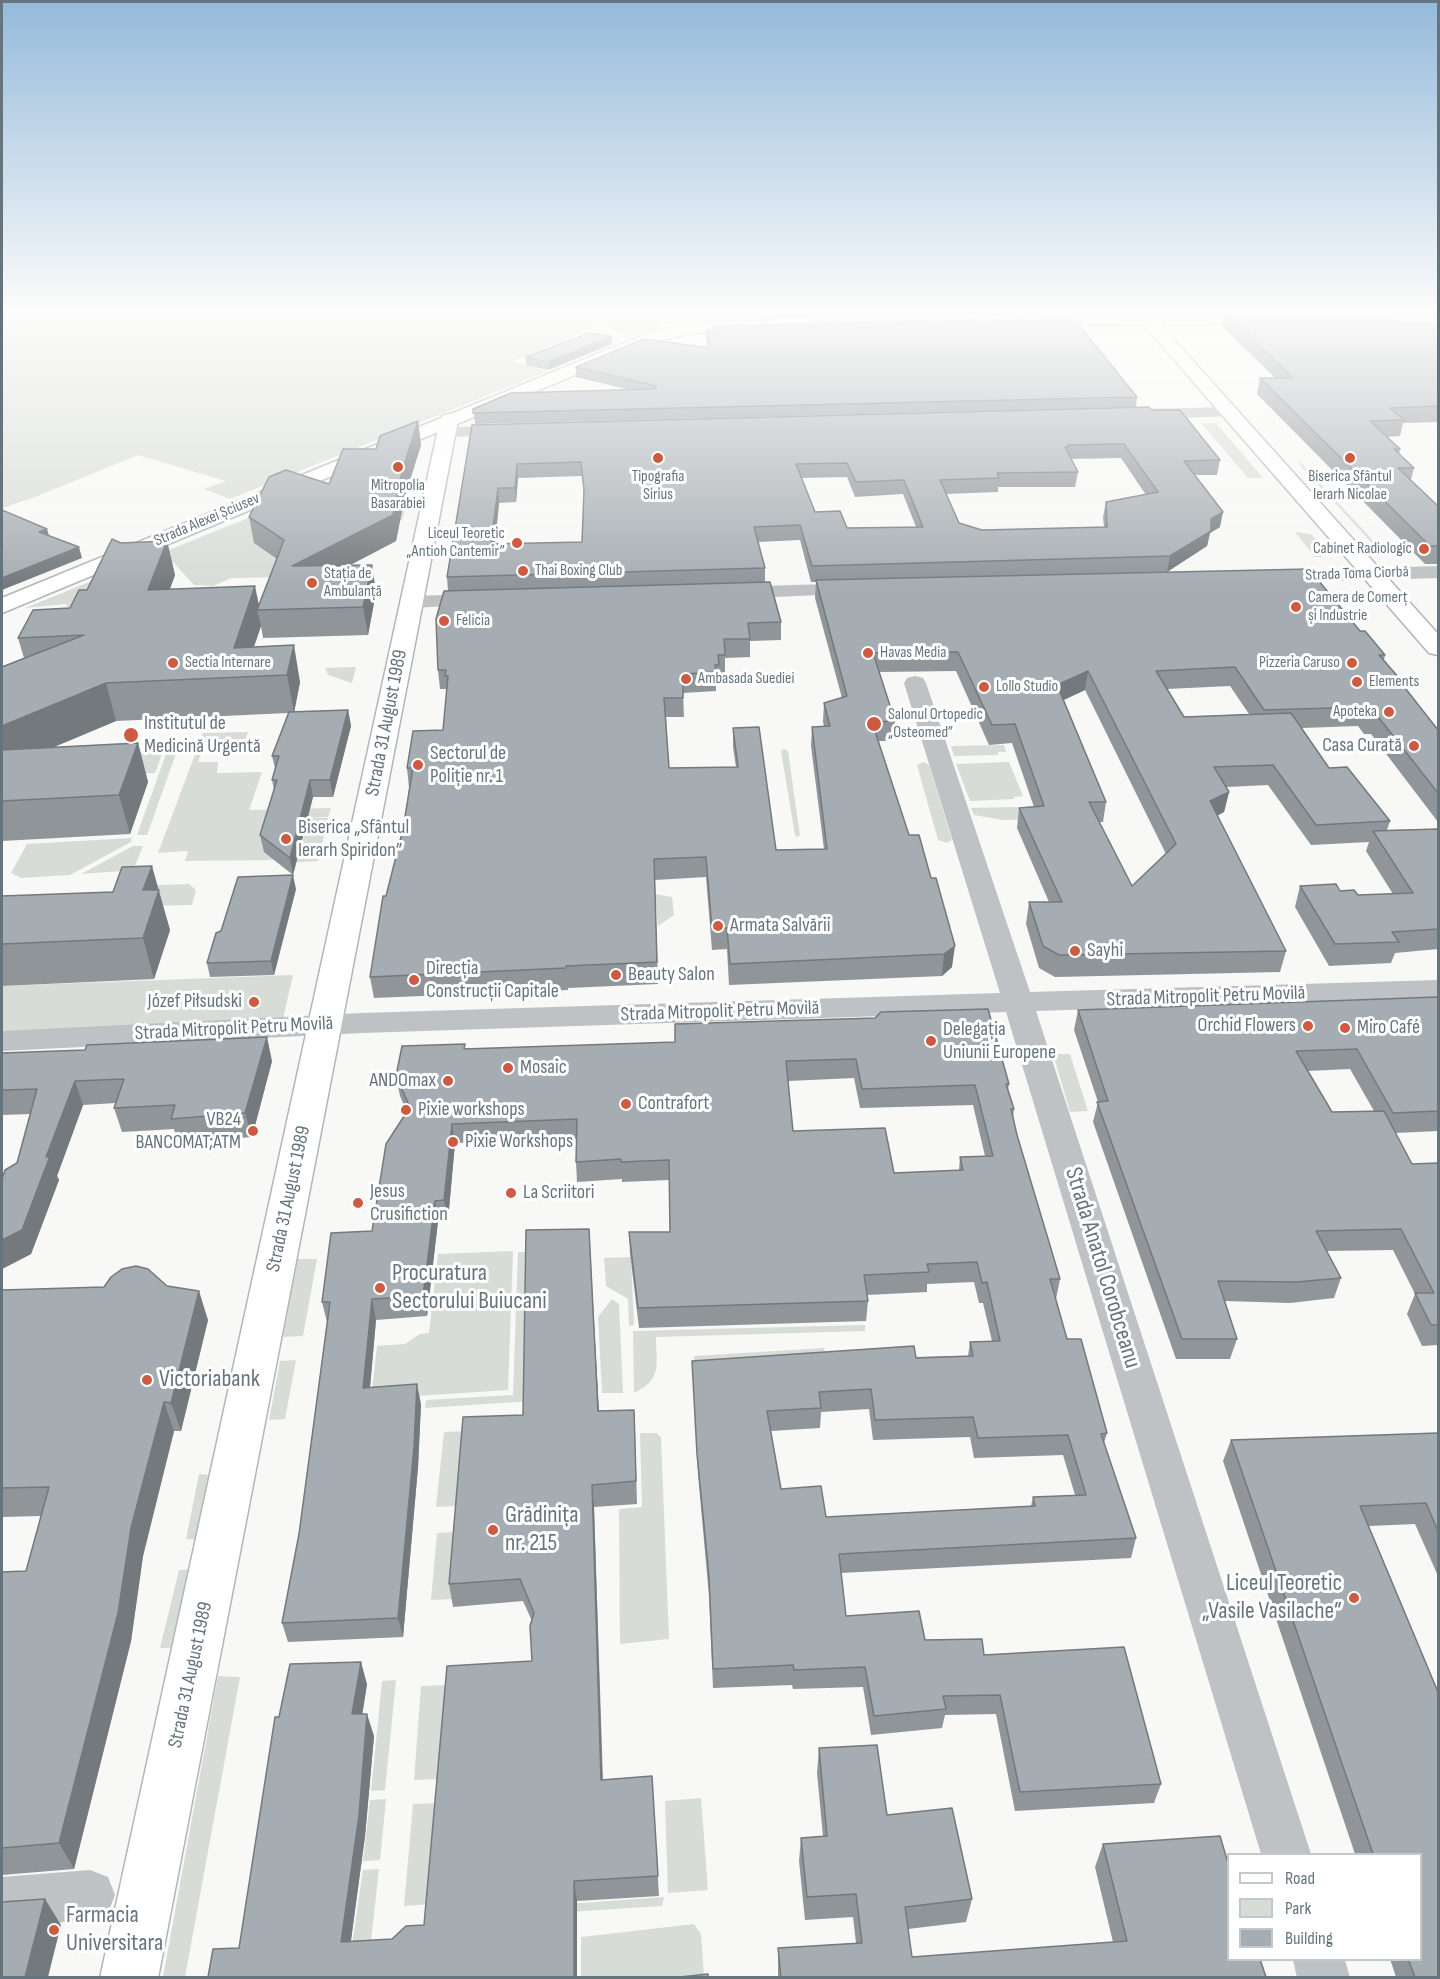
<!DOCTYPE html>
<html>
<head>
<meta charset="utf-8">
<style>
	body { margin:0 }
	#map { position:relative; width:1440px; height:1979px; overflow:hidden; background:#f8f8f6; font-family:"Sofia Sans Condensed",sans-serif }
	canvas { display:block }
	.frame { position:absolute; inset:0; border:3px solid #66757d; pointer-events:none }
	.legend { position:absolute; left:1227px; top:1853px; width:195px; height:108px; box-sizing:border-box; background:#fff; border:2px solid #c2c8cb; margin:0; padding:8px 10px; list-style:none; font-size:18px; color:#66757d }
	.legend li { display:flex; align-items:center; gap:12px; height:30px }
	.legend b { width:30px; border:2px solid #c2c8cb }
</style>
</head>
<body>
<div id="map">
<canvas width="1440" height="1979"></canvas>
<div class="frame"></div>
<ul class="legend">
<li><b style="height:8px;background:#fff"></b>Road</li>
<li><b style="height:16px;background:#d8dcd6"></b>Park</li>
<li><b style="height:16px;background:#a6adb2"></b>Building</li>
</ul>
</div>
<script>
const g = document.querySelector('canvas').getContext('2d');
g.lineJoin = 'round';
function paint(path, color) {
  g.fillStyle = color;
  g.fill(path, 'evenodd');
}
function stroke(path, color, width, dash) {
  g.strokeStyle = color;
  g.lineWidth = width;
  g.lineCap = dash ? 'butt' : 'round';
  g.setLineDash(dash || []);
  g.stroke(path);
}
function write(font, color, halo, rows, align = 'center') {
  g.font = font + ' "Sofia Sans Condensed",sans-serif';
  g.lineWidth = 6;
  g.setLineDash([]);
  g.textBaseline = 'middle';
  g.strokeStyle = halo;
  g.fillStyle = color;
  for (const [text, x, y, turn = 0] of rows) {
    g.save();
    g.translate(x, y);
    g.rotate((+turn || 0) * Math.PI / 180);
    g.textAlign = isNaN(turn) ? turn : align;
    if (halo) g.strokeText(text, 0, 0);
    g.fillText(text, 0, 0);
    g.restore();
  }
}
paint(new Path2D(`
	M2 311H662L654 314H681L687 318 628 338 602 324 513 361 548 371 230 499 204 489 226 481 138 455 35 497 2 508Z
	M837 311H843L846 319 702 323 700 320 709 314Z
	M1216 423 1263 478H1248L1202 424Z
	M1298 463H1301L1384 552H1380Z
	M320 489 409 497 402 521 379 508 301 561 286 577 231 578 213 586 194 585 173 562 147 563 71 617 66 604 25 608Z
	M1295 532 1311 534 1327 553 1320 554 1322 557H1315Z
	M356 667 352 683 328 675 325 668Z
	M248 732 243 746 204 747 198 762H218L217 773 262 772 249 810 331 808 328 817H305L328 818 318 861 288 863 287 860 300 851 307 823 272 824 273 860 185 861 188 851 158 853 203 733Z
	M1004 745 1006 752H998V755L954 756 951 746Z
	M784 749 788 751 800 836 797 837 795 835 781 751Z
	M167 751H177L147 835H137Z
	M163 752 155 773 42 778 91 754Z
	M923 762 929 765 952 840 947 843 938 840 917 765Z
	M1009 762 1023 796 1014 797V799L970 801 956 764Z
	M1017 807 1019 810H1034L1037 819 1003 820 974 815 971 808Z
	M132 838 131 842 70 875 21 878 11 873 27 844Z
	M133 846H143L135 866 122 871 81 874Z
	M189 884 196 890 192 905 140 906 147 891 158 885Z
	M655 894 672 897 674 915 658 926Z
	M293 975 282 1023 2 1032V986Z
	M1053 1054H1070L1088 1111 1070 1112Z
	M513 1251 508 1390 371 1399 377 1346 405 1344 420 1334 429 1333 438 1254Z
	M518 1252H526L562 1399 425 1408 426 1400 513 1395Z
	M631 1257 634 1325 629 1326 628 1299 606 1286 604 1258Z
	M297 1259H317L303 1336 283 1337Z
	M612 1299 619 1304 623 1393H602L598 1317Z
	M865 1325V1331L656 1337C656 1364 663 1379 634 1393L633 1331Z
	M824 1348 826 1362 694 1370V1356Z
	M296 1360 285 1419 269 1420 280 1361Z
	M511 1429 459 1506 436 1507 444 1432Z
	M640 1433H657L661 1438 669 1639 620 1644 619 1509 642 1507Z
	M199 1474 212 1475 199 1540 186 1539Z
	M456 1532 452 1599 431 1600 437 1533Z
	M191 1569 174 1648H160L179 1570Z
	M218 1676 240 1677 185 1977H163Z
	M396 1680 385 1790 371 1791 382 1681Z
	M447 1685 439 1779 414 1780 421 1686Z
	M701 1798 708 1890 668 1893 665 1801Z
	M386 1799 380 1860 363 1861 370 1800Z
	M439 1803 430 1904 404 1906 413 1804Z
	M379 1869 370 1950 351 1951 363 1870Z
	M664 1897 662 1906 568 1912V1904Z
	M694 1924 701 1934 704 1977H581V1937Z`), '#d8dcd6');
const secondary = new Path2D(`
	M449 414 456 416 458 420 158 1978H100L440 420 442 416Z`);
const primary = new Path2D(`
	M1132 311H1148L1151 314 1272 315 1274 318 1266 323 1160 324 1438 634V655L1429 653 1143 324 1029 325 1021 320 1029 315 1134 314Z
	M1438 312V322L1347 323 1339 318 1347 313Z
	M759 321 765 323 767 326 765 329 693 333 657 341 2 613V598L646 334 693 323Z`);
stroke(secondary, '#b0b6ba', 3);
stroke(primary, '#b0b5b8', 3);
paint(new Path2D(`
	M1230 407 1238 412 1236 416 1143 419 1135 414 1143 409Z
	M510 426 516 427 519 431 516 435 447 437 441 436 438 432 441 428 447 427Z
	M1438 566V578L1274 583 1267 581 1264 577 1267 573 1274 571Z
	M857 583 864 585 867 589 864 593 731 599 724 597 721 593 724 589 731 587Z
	M482 594 489 596 492 600 489 604 411 608 404 606 400 602 404 598 411 596Z
	M915 676 923 678 926 683 1030 992 1438 980V998L1036 1011 1311 1854H1261L1006 1012 362 1033 2 1051V1031L362 1013 1000 993 904 683 907 678Z
	M90 1870 108 1877 115 1895 108 1913 90 1920 2 1927V1877Z
	M1293 1960H1345L1350 1978H1297Z`), '#bec2c5');
paint(secondary, '#fff');
paint(primary, '#fff');
paint(new Path2D(`
	M756 311H1075L1074 313 759 319Z
	M1207 311H1383L1400 323H1438V422L1403 423 1400 436 1387 437 1400 449 1399 454 1414 468 1411 480 1438 506V564H1425L1257 394 1260 378H1275L1221 325 1224 311Z
	M713 326 1137 397 1136 407 475 424 473 409 630 390 576 377V367L708 348 706 340V330H713Z
	M612 344 548 370 526 365V357Z
	M1151 410 1220 460 1217 475H1195L1220 527 1210 533 1207 546 1167 572 1360 631 1385 655 1384 660 1400 679V681L1438 730V822L1371 734H1364L1358 726 1302 728 1329 768 1390 821 1387 830 1438 829V949L1395 953 1391 963 1329 966 1295 907 1300 886 1340 891 1358 895 1393 894 1366 851 1369 842 1311 845 1268 785 1226 787 1229 792 1224 812 1217 815 1286 951 1280 972 1055 977 1039 968 1026 924 1029 902H1049L1017 828 1019 808 1034 807 1012 743 989 745 956 671 879 672 895 721 893 741H878L952 967 942 976 729 985 727 949 712 950 706 877 655 880 658 984 568 988V990L374 998 370 977 386 896 403 829 409 788 407 768 443 730 447 692 446 689H440L438 670 448 591 447 577 472 425ZM1121 458 1146 495 1106 502 1103 517 1104 527 982 530 959 523 946 494 998 492V487H1075L1078 472 1071 459ZM582 476 584 494 582 542 495 544 499 503 516 502 518 478ZM847 477 855 497 903 494 916 527 847 528 815 512 802 478ZM800 540 811 582H816L815 598 842 698 824 703 823 722 824 726 812 727 811 746 824 849 776 850 733 728V747L736 767 669 768 666 717H684L683 693 716 691V684H719V674H725V658L750 657V641L781 640V622L765 582V568L758 542ZM1230 686 1249 714 1184 717 1167 689ZM1085 690 1166 854 1132 886 1099 822H1103L1106 802 1064 700Z
	M418 421 421 445 405 496 396 541 350 565 376 592 368 635 263 638 261 626 254 647 300 682 294 712 348 710 351 726 333 797H313L293 875 264 852 260 835 274 790 272 780 275 768 272 756 288 713 116 721 53 747 138 743 148 782 130 834 2 841V667L24 658 18 638 70 608 87 590 121 543 167 541 175 575 170 589 259 606 277 559 254 543 249 517 329 484 376 449Z
	M296 889 274 975 210 977 207 963 221 931Z
	M158 890 170 930 154 979 2 986V896Z
	M1438 997V1131L1395 1133 1412 1164 1438 1163V1345L1422 1346 1407 1314 1415 1294 1393 1250 1327 1251 1341 1278 1334 1298 1290 1303 1225 1301 1237 1339 1230 1359H1176L1093 1122 1098 1102 1074 1030 1078 1010ZM1350 1069 1374 1111 1332 1112 1307 1071Z
	M675 1024 1009 1084 1008 1090 1014 1109 1013 1119 1017 1135 1060 1279 1056 1299 1067 1339 1107 1433 1104 1443 1136 1538 1131 1558 841 1573 846 1616 925 1640 984 1655 1161 1784 1154 1803 1015 1811 996 1714 945 1715 942 1728 871 1735 863 1687 793 1689 792 1685 713 1688 709 1596 698 1474 692 1361 968 1356 970 1342 992 1341 983 1303H979L974 1282 927 1284V1292L867 1295 868 1301 866 1321 639 1328 630 1253 629 1232H670L669 1180 622 1182V1179L577 1182 576 1162V1139L455 1143 448 1220 438 1221 427 1316 376 1320 370 1388 421 1404 418 1467 403 1637 288 1642 282 1623 299 1534 327 1322 322 1302 372 1231 407 1112 400 1096 396 1076 465 1049 675 1042ZM854 1078 860 1108 973 1105 985 1156 960 1157 959 1170 894 1173 793 1131 788 1081ZM869 1409 873 1440 970 1437 974 1458 1063 1455 1075 1495 1033 1497 1031 1506 826 1517 781 1489 771 1431 820 1428 821 1412Z
	M2 1053 272 1061 252 1137 178 1143 174 1129 122 1132 114 1108 116 1103 83 1105 57 1176 59 1180 31 1254 2 1269V1179L17 1163 31 1114 2 1115Z
	M589 1229 599 1411 635 1433 637 1504 594 1507 603 1780 652 1776 659 1896 577 1901V1977L239 1948 279 1717 367 1684 362 1714 374 1736 365 1836 351 1941 392 1939 424 1925 532 1661V1621L523 1601 453 1607 449 1584 523 1415Z
	M167 1286 208 1320 181 1431H174L143 1556 131 1641 74 1869 2 1875V1572L26 1571 41 1516 2 1517V1290Z
	M1438 1433V1576L1415 1524 1369 1526 1438 1692V1977H1396L1390 1959H1420V1854H1355L1223 1461 1231 1440Z
	M819 1748 972 1899 966 1922 908 1929 912 1957 1113 1942 1095 1867 1103 1844 1266 1977H778V1948L856 1943 853 1917 805 1920 799 1861 801 1838 823 1836 817 1773Z`), '#8f9599');
paint(new Path2D(`
	M612 336V344L548 370V362Z
	M418 421 421 445 405 496 396 541 297 593 292 566 402 471Z
	M517 464 518 478 516 502 515 488Z
	M498 488 499 503 493 560 491 544Z
	M1223 512 1220 527 1210 533 1207 546 1167 572 1170 556 1211 519Z
	M47 529 50 539 39 532Z
	M167 541 175 575 156 625 148 590Z
	M79 547 82 558 2 590V578Z
	M372 565 376 592 368 635 363 607Z
	M255 586 260 610H257L261 626 243 677 234 648Z
	M294 645 300 682 294 713 287 675Z
	M1088 671 1085 690 1054 704 1057 685Z
	M106 683 116 721 2 769V726Z
	M348 710 351 726 333 797 330 780Z
	M138 743 148 782 130 834 119 795Z
	M310 780 313 797 293 875 290 858Z
	M1229 792 1224 812 1206 822 1210 801Z
	M152 866 170 930 154 979 143 938V890Z
	M293 875 296 889 274 975 271 961Z
	M955 946 952 967 942 976 944 954Z
	M267 1037 272 1061 252 1137 245 1113Z
	M75 1081 83 1105 57 1176 59 1180 31 1254 2 1269V1240L46 1157Z
	M452 1124 455 1143 448 1220 444 1200Z
	M435 1201 438 1221 427 1316 423 1296Z
	M589 1229 590 1252 600 1434 598 1411Z
	M199 1291 208 1320 181 1431 171 1403Z
	M372 1299 376 1320 368 1408 363 1388Z
	M417 1384 421 1404 418 1467 403 1637 398 1618Z
	M164 1402 174 1431 143 1556 131 1641 74 1869 59 1843 131 1528Z
	M592 1485 594 1507 603 1801 601 1780Z
	M361 1662 367 1684 359 1736 352 1714Z
	M367 1714 374 1736 365 1836 348 1961 341 1942Z
	M574 1881 577 1901V1977H574Z
	M45 1899 61 1925 48 1977H25Z`), '#74797d');
const building = new Path2D(`
	M1224 311H1383L1400 323H1438V406L1390 408 1404 420 1370 421 1400 449H1394L1414 468H1398L1438 506V546H1430L1260 378H1293Z
	M1073 318 1137 397 473 413V409L511 393 655 389 656 386 576 367 644 339 710 348 706 330H714L713 326Z
	M589 333 612 336 548 362 526 357Z
	M1149 407 1151 410H1180L1220 460 1184 461 1223 512 1211 519V531L1170 556 812 566 800 525 754 527 765 568 447 577 472 425ZM1124 444 1158 492 1106 502 1107 527 982 530 959 523 940 480 999 478 997 473 1078 472 1065 447H1069L1068 445ZM581 462 584 490 582 542 491 544 498 488H515L517 464ZM847 463 856 482 904 480 923 527 847 528 840 511 815 512 796 464Z
	M418 421 402 471 393 515 292 566 372 565 363 607 257 610 284 540 249 517 269 477 286 470 329 484 343 449H376L380 436Z
	M2 510 47 529 39 532 79 547 2 578Z
	M112 539 121 543 167 541 148 590 255 586 234 648 294 645 287 675 106 683 2 726V667L84 635 18 638 33 610 70 608 79 590H87Z
	M1309 569 1360 631H1365L1385 655H1379L1400 679H1398L1438 730V793L1376 714 1370 715 1364 707 1264 710 1235 667 1156 671 1184 717 1291 713 1329 768 1347 767 1390 821 1316 825 1273 765 1214 767 1229 792 1210 801 1286 951 1059 955 1043 946 1029 902H1062L1019 808 1044 806 1015 724 992 725 958 652 873 653 895 721 872 722 909 835H919L931 878H936L955 946 944 954 730 964 727 928 712 929 706 857 654 859 657 962 566 966V968L370 977 383 896H386L403 829 413 768H407L413 731 443 730 448 676H445L446 670H438L436 619 444 591 770 582 781 622 748 623 750 639H724L725 655H718L719 665H715L716 672 683 674V698H664L669 768 738 767 733 728 759 727 776 850 827 849 812 727 830 726 824 703 847 696 816 580ZM1088 671 1176 844 1132 886 1089 802H1106L1057 685Z
	M348 710 330 780H310L290 858 260 835 277 780H272L279 756H272L289 712Z
	M138 743 119 795 2 801V750Z
	M1438 829V929L1392 932 1399 942 1335 944 1300 886 1336 884 1340 891 1354 890 1358 895 1413 893 1373 831Z
	M152 866 143 890H159L143 938 2 944V896L113 892 122 867Z
	M293 875 271 961 207 963 216 933 221 931 238 877Z
	M1438 997V1111L1393 1113 1357 1049 1296 1051 1332 1112 1384 1111 1412 1164 1438 1163V1325H1431L1415 1293H1434L1401 1229 1316 1231 1341 1278 1297 1282 1218 1281 1237 1339H1182L1097 1102 1108 1101 1078 1010Z
	M988 1009 1009 1084H1006L1014 1109H1011L1017 1135 1060 1279H1050L1067 1339H1081L1107 1433 1101 1434 1136 1538 839 1554 846 1616 919 1611 925 1640 982 1639 984 1655 1124 1647 1161 1784 1020 1792 1000 1695 943 1696 946 1709 874 1716 865 1667 794 1670 793 1665 713 1669 709 1576 697 1454 692 1361 914 1346 916 1358 973 1356 970 1342 1000 1341 987 1282 982 1283 977 1262 927 1264 929 1272 864 1275 868 1301 638 1308 629 1232H670L669 1160 621 1162V1159L576 1162 577 1119 452 1124 444 1200 435 1201 423 1296 372 1299 363 1388 417 1384 414 1447 398 1618 282 1623 299 1534 330 1302H322L331 1233 372 1231 386 1144 410 1107 396 1076 402 1046 465 1044 464 1049 675 1042V1024L875 1018 881 1012ZM856 1059 862 1089 975 1085 993 1156 960 1157 963 1170 894 1173 885 1128 793 1131 786 1061ZM871 1389 875 1420 973 1417 978 1438 1068 1435 1086 1495 1033 1497 1035 1506 826 1517 821 1486 781 1489 767 1411 821 1408 819 1392Z
	M267 1037 245 1113 171 1119 175 1105 114 1108 124 1079 75 1081 46 1157 50 1156 22 1230 2 1240V1179L5 1170 17 1163 37 1089 2 1090V1053L85 1050 87 1045Z
	M589 1229 598 1411 634 1410 636 1481 592 1485 601 1780 652 1776 658 1876 574 1881V1977H208L213 1949 239 1948 275 1717H279L290 1664 361 1662 352 1714H367L359 1815 341 1942 392 1939 406 1926 424 1925 447 1666 532 1661 530 1626 534 1613 520 1579 449 1584 463 1417 523 1415 526 1230Z
	M136 1266 148 1269 167 1286 199 1291 171 1403 164 1402 131 1528 118 1613 59 1843 2 1848V1572L26 1571 49 1487 2 1488V1290L104 1287 111 1277 122 1269Z
	M1438 1433V1531L1426 1503 1360 1506 1438 1692V1977H1415L1408 1959H1420V1854H1373L1231 1440Z
	M877 1745 887 1815 952 1808 972 1899 905 1907 912 1957 1127 1941 1103 1844 1220 1836 1228 1863V1959H1260L1266 1977H781L778 1948 862 1943 856 1894 807 1897 801 1838 827 1836 819 1748Z
	M45 1899 25 1977H2V1902Z
	M708 1974V1977H680Z`);
paint(building, '#a6adb2');
stroke(building, '#74797d', 1.5);
const sky = g.createLinearGradient(0, 0, 0, 588);
sky.addColorStop(0, '#94bada');
sky.addColorStop(0.53, '#fcfcfb');
sky.addColorStop(1, '#fcfcfb00');
g.fillStyle = sky;
g.fillRect(0, 0, 1440, 588);
for (const [x, y, r, color] of [
	[658,458,6,"#cd5a41"],
	[1350,458,6,"#cd5a41"],
	[398,467,6,"#cd5a41"],
	[517,543,6,"#cd5a41"],
	[1424,549,6,"#cd5a41"],
	[523,571,6,"#cd5a41"],
	[312,583,6,"#cd5a41"],
	[1296,607,6,"#cd5a41"],
	[444,621,6,"#cd5a41"],
	[868,653,6,"#cd5a41"],
	[173,663,6,"#cd5a41"],
	[1352,663,6,"#cd5a41"],
	[686,679,6,"#cd5a41"],
	[1357,682,6,"#cd5a41"],
	[984,687,6,"#cd5a41"],
	[1389,712,6,"#cd5a41"],
	[874,724,8,"#cd5a41"],
	[131,735,8,"#cd5a41"],
	[1414,746,6,"#cd5a41"],
	[418,765,6,"#cd5a41"],
	[286,839,6,"#cd5a41"],
	[718,926,6,"#cd5a41"],
	[1075,951,6,"#cd5a41"],
	[616,975,6,"#cd5a41"],
	[414,980,6,"#cd5a41"],
	[254,1002,6,"#cd5a41"],
	[1308,1026,6,"#cd5a41"],
	[1345,1028,6,"#cd5a41"],
	[931,1041,6,"#cd5a41"],
	[508,1068,6,"#cd5a41"],
	[448,1081,6,"#cd5a41"],
	[626,1104,6,"#cd5a41"],
	[406,1110,6,"#cd5a41"],
	[253,1131,6,"#cd5a41"],
	[453,1142,6,"#cd5a41"],
	[511,1193,6,"#cd5a41"],
	[358,1203,6,"#cd5a41"],
	[380,1288,6,"#cd5a41"],
	[147,1380,6,"#cd5a41"],
	[493,1530,6,"#cd5a41"],
	[1354,1598,6,"#cd5a41"],
	[54,1930,6,"#cd5a41"]
]) {
  const dot = new Path2D();
  dot.arc(x, y, r, 0, 2 * Math.PI);
  g.fillStyle = color;
  g.fill(dot);
  stroke(dot, '#fff', 2);
}
write('16px', '#66757d', '#fff', [
	["Tipografia",658,477,"center"],
	["Sirius",658,495,"center"],
	["Biserica Sfântul",1350,477,"center"],
	["Ierarh Nicolae",1350,495,"center"],
	["Mitropolia",398,486,"center"],
	["Basarabiei",398,504,"center"],
	["Liceul Teoretic",505,534,"right"],
	["„Antioh Cantemir”",505,552,"right"],
	["Cabinet Radiologic",1412,549,"right"],
	["Thai Boxing Club",535,571],
	["Stația de",324,574],
	["Ambulanță",324,592],
	["Camera de Comerț",1308,598],
	["și Industrie",1308,616],
	["Felicia",456,621],
	["Havas Media",880,653],
	["Sectia Internare",185,663],
	["Pizzeria Caruso",1340,663,"right"],
	["Ambasada Suediei",698,679],
	["Elements",1369,682],
	["Lollo Studio",996,687],
	["Apoteka",1377,712,"right"],
	["Salonul Ortopedic",888,715],
	["„Osteomed”",888,733]
], 'left');
write('16px', '#66757d', '#fff', [
	["Strada Alexei Șciusev",207,520,-23],
	["Strada Toma Ciorbă",1357,574,-2]
]);
write('20px', '#66757d', '#fff', [
	["Strada 31 August 1989",387,723,-79],
	["Strada Mitropolit Petru Movilă",1206,997,-2],
	["Strada Mitropolit Petru Movilă",720,1012,-2],
	["Strada Mitropolit Petru Movilă",234,1029,-3],
	["Strada 31 August 1989",289,1199,-78],
	["Strada 31 August 1989",191,1675,-78]
]);
write('20px', '#66757d', '#fff', [
	["Institutul de",144,724],
	["Medicină Urgentă",144,747],
	["Casa Curată",1402,746,"right"],
	["Sectorul de",430,754],
	["Poliție nr. 1",430,777],
	["Biserica „Sfântul",298,828],
	["Ierarh Spiridon”",298,851],
	["Armata Salvării",730,926],
	["Sayhi",1087,951],
	["Direcția",426,969],
	["Construcții Capitale",426,992],
	["Beauty Salon",628,975],
	["Józef Piłsudski",242,1002,"right"],
	["Orchid Flowers",1296,1026,"right"],
	["Miro Café",1357,1028],
	["Delegația",943,1030],
	["Uniunii Europene",943,1053],
	["Mosaic",520,1068],
	["ANDOmax",436,1081,"right"],
	["Contrafort",638,1104],
	["Pixie workshops",418,1110],
	["VB24",241,1120,"right"],
	["BANCOMAT;ATM",241,1143,"right"],
	["Pixie Workshops",465,1142],
	["Jesus",370,1192],
	["Crusifiction",370,1215],
	["La Scriitori",523,1193]
], 'left');
write('24px', '#66757d', '#fff', [
	["Strada Anatol Corobceanu",1102,1268,73]
]);
write('24px', '#66757d', '#fff', [
	["Procuratura",392,1274],
	["Sectorului Buiucani",392,1302],
	["Victoriabank",159,1380],
	["Grădinița",505,1516],
	["nr. 215",505,1544],
	["Liceul Teoretic",1342,1584,"right"],
	["„Vasile Vasilache”",1342,1612,"right"],
	["Farmacia",66,1916],
	["Universitara",66,1944]
], 'left');
</script>
</body>
</html>
